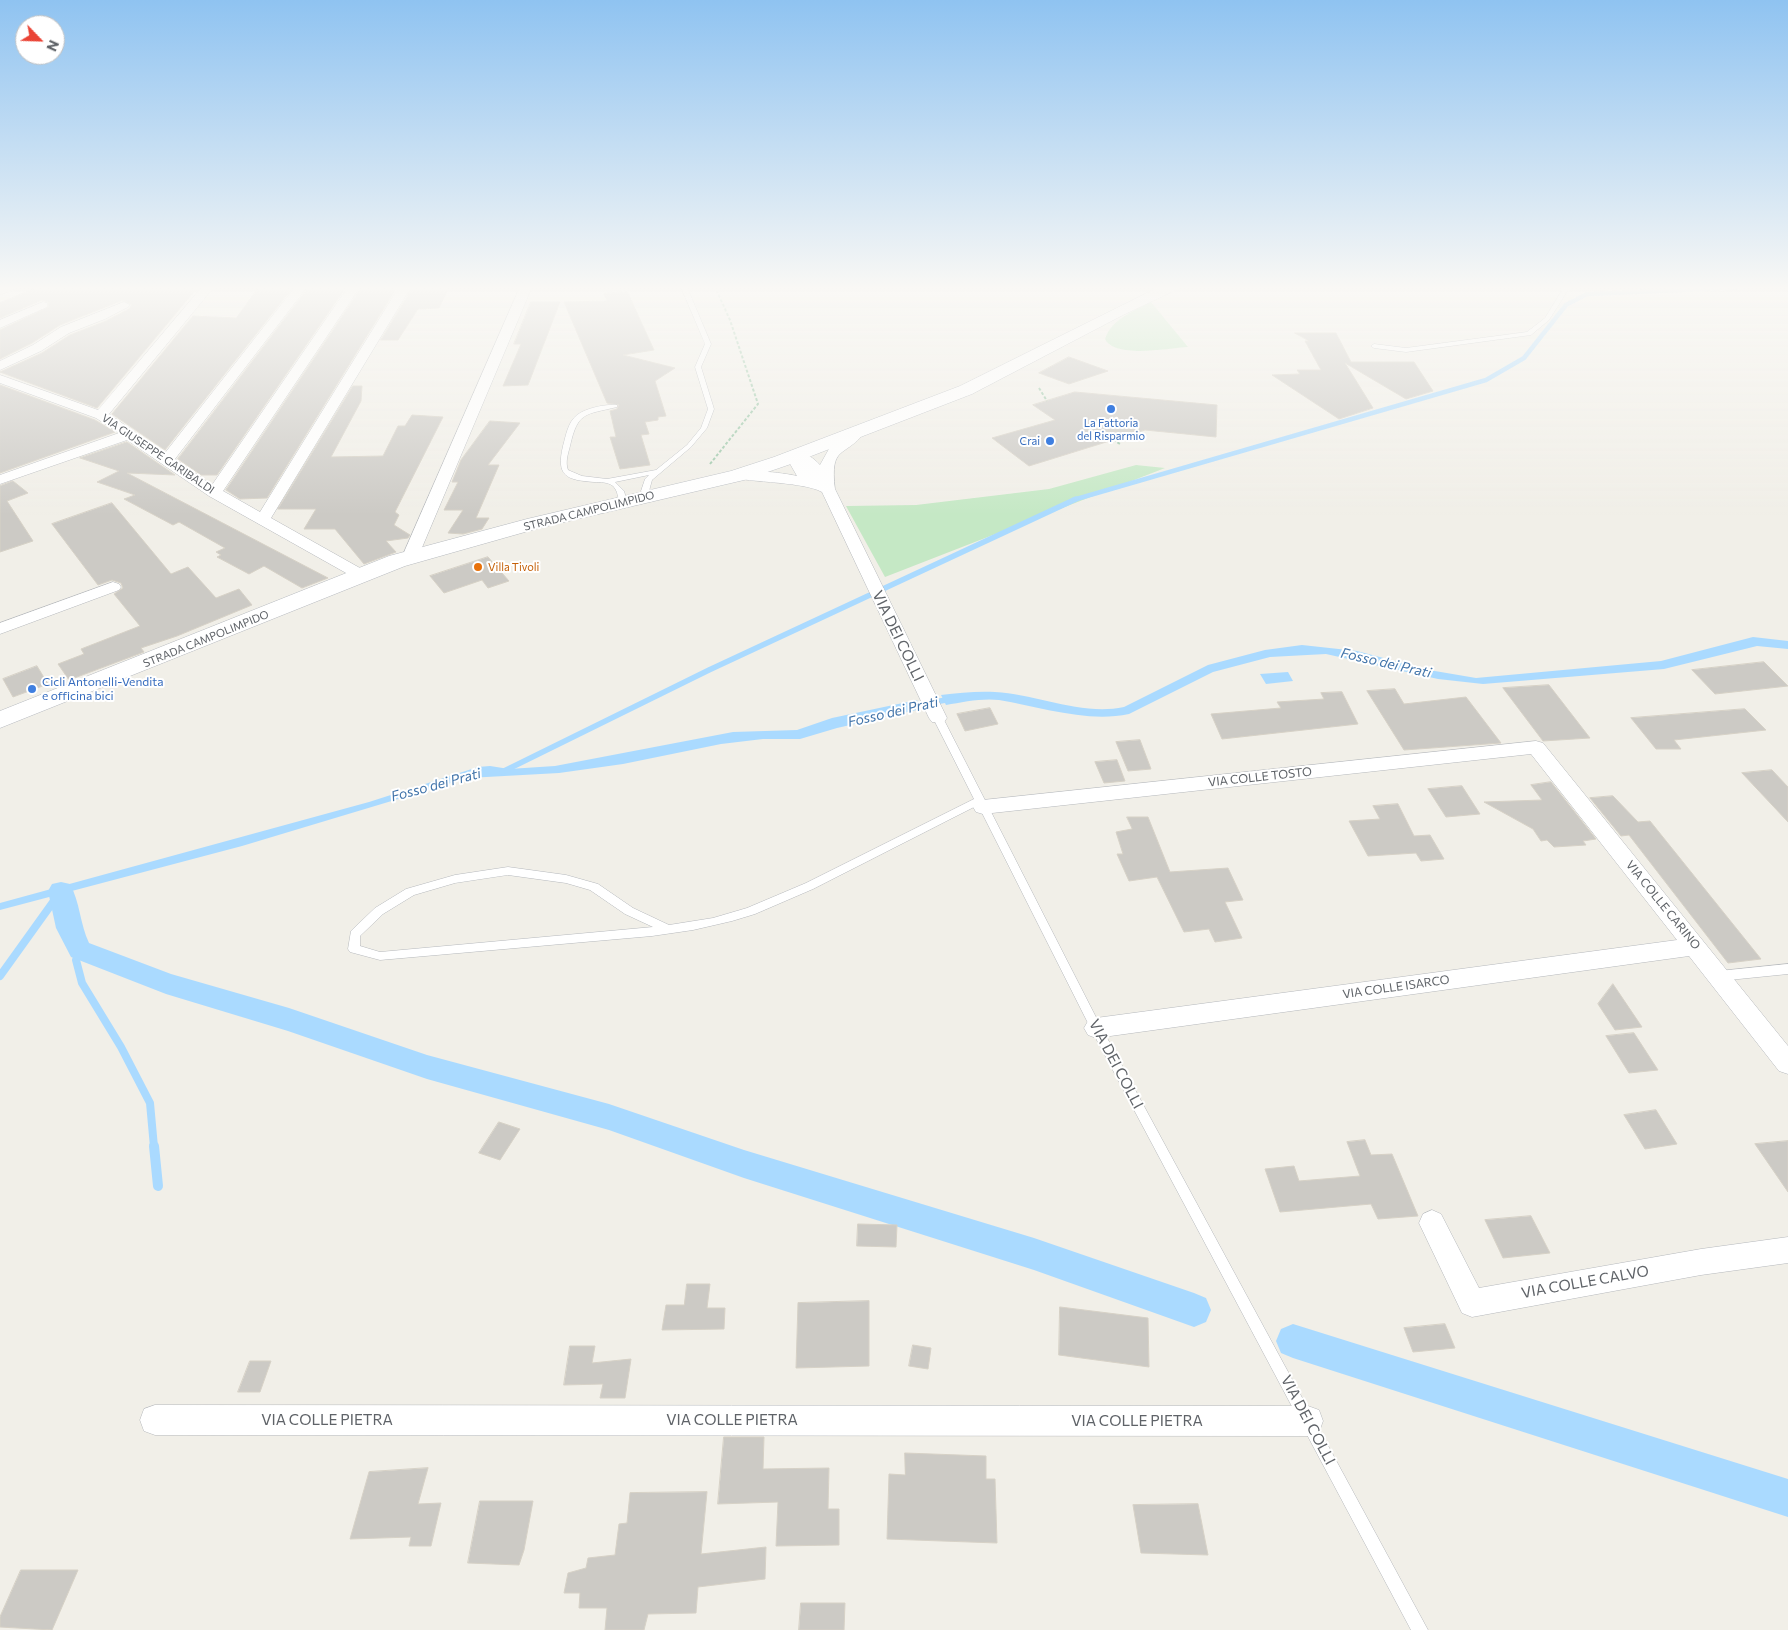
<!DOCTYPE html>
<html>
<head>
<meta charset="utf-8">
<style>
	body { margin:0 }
	#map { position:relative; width:1788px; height:1630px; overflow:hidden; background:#f1efe8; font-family:Commissioner,sans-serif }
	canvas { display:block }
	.north { position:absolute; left:15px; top:15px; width:50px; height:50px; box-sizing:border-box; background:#fff; border:1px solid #bfc1c3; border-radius:50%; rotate:114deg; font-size:14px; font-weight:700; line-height:20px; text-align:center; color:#5f6368 }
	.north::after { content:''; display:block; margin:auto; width:18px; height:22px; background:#ea4335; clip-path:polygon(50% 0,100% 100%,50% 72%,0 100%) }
</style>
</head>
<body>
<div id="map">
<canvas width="1788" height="1630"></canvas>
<div class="north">N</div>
</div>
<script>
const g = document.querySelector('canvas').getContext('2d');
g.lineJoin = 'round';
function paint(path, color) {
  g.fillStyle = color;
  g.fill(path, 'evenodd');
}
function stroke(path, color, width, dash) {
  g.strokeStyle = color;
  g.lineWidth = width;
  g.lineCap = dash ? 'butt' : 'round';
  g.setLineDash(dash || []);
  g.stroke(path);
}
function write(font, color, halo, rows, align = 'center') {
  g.font = font + ' Commissioner,sans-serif';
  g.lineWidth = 4;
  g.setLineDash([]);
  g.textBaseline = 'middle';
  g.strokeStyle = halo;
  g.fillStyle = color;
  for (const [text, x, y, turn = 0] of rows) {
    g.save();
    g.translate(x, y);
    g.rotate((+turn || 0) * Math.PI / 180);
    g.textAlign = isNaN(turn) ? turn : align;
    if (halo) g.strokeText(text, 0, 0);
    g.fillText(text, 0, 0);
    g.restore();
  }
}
paint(new Path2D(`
	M1151 302 1188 347C1169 348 1115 359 1105 339 1112 318 1133 312 1151 302Z
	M1136 465 1165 468 885 577 846 506 916 505 1049 489Z`), '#c5e8c5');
paint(new Path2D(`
	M1753 637 1788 641V649L1757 646 1664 669 1483 684 1438 679 1326 654 1270 657 1213 672 1129 714C1087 723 1041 707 999 700 982 698 963 702 946 705L941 695C959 693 977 691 995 692 1037 694 1081 716 1124 707L1208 665 1265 650 1302 645 1357 651 1429 670 1476 678 1661 661Z
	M1288 672 1293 681 1266 684 1260 674Z
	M917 700 921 709 837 728 800 739H763L721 744 623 764 559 773 468 778 242 846 0 910V903L369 802 478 767 490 766 509 769 555 766 733 732 797 730 832 718Z`), '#aadaff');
stroke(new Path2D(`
	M1073 500 1486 380 1524 358 1566 305 1587 294 1745 287`), '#aadaff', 4.5);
stroke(new Path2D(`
	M911 706 952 699
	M502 772 709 670 1076 499`), '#aadaff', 5.5);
stroke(new Path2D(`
	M80 950 76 960 82 983 121 1047 150 1103 154 1147
	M0 976 61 891`), '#aadaff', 8);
stroke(new Path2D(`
	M154 1146 158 1186`), '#aadaff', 10);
paint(new Path2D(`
	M61 882 70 884C80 902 80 924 89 943L171 974 289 1008 427 1055 609 1104 744 1150 1034 1238 1194 1293 1206 1298 1211 1310 1206 1322 1194 1327 1034 1270 744 1178 609 1130 427 1079 288 1031 166 994 71 957 56 928 48 891 52 884Z
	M1293 1324 1788 1479V1517L1293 1358 1281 1353 1276 1341 1281 1329Z`), '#aadaff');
const building = new Path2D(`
	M39 287H156L154 289 197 288 97 408 0 372 42 353 70 335 106 321 129 309 132 305 123 300 60 325 32 343 0 359V330L49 307 48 302 42 300 0 318V303Z
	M259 287H293L165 450 112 414 193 316 236 318Z
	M309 287H346L217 475H201L178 459Z
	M362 287H397L267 498 240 499 226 490Z
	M413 287H449L439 308 418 309 398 340H381Z
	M627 291 654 350 623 355 675 368 655 381 666 416 658 417V420L645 422 649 434 641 435 650 465 620 469 610 437H616L610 411 617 409 619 405 607 403 564 302 607 301 604 294Z
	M531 302H560L528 385 503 386 521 344H514Z
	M1295 333H1336L1351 362H1414L1433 391 1406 399 1345 363 1373 408 1339 419 1272 375 1300 374 1297 370H1321L1305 341H1309Z
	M1069 357 1083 362 1108 371 1069 384 1039 373Z
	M0 385 95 420 115 432 0 473Z
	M353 386H362L361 401 331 457 383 456 398 426H405L412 415 443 417 395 512 399 515 394 525 410 535 408 538 386 541 396 552 364 564 335 529H304L316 509H278Z
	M1075 392 1217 405 1216 437 1145 430 1029 466 992 438 1055 420 1033 405Z
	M490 421 520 423 488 465H499L476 518H489L482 529 463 534 448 533 463 510H444L458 482H452L461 460Z
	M127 442 175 475 127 473 328 578 302 588 264 566 249 574 217 557 221 555 216 552 225 548 179 522 173 525 124 499 135 495 97 482 119 471 80 458Z
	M13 481 28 493 7 501 33 541 0 552V486Z
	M112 503 171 574 188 567 216 598 239 589 252 605 177 636 141 648 144 652 69 680 58 664 84 654 81 649 140 626 114 594 123 588 121 583 112 580 98 585 52 524Z
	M488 557 509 581 488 588 482 580 444 593 430 576Z
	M1764 662 1788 686 1715 694 1692 670Z
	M37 666 48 684 13 697 3 679Z
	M1549 685 1590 738 1543 741 1503 688Z
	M1395 689 1404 704 1466 697 1501 743 1404 750 1367 691Z
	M1342 692 1358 724 1222 739 1211 714 1281 708 1277 702 1324 699 1321 693Z
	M990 708 998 724 965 731 957 714Z
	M1745 709 1766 730 1674 740 1681 749H1656L1631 718Z
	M1140 740 1151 769 1128 771 1116 742Z
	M1117 760 1125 781 1104 783 1095 762Z
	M1772 770 1788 787V822L1742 773Z
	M1551 782 1596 839 1583 841 1586 845 1554 847 1547 840 1541 841 1533 829 1484 802 1542 800 1531 785Z
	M1462 786 1480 814 1446 817 1428 789Z
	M1613 796 1638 822 1650 821 1761 959 1728 963 1629 835 1621 836 1590 798Z
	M1398 804 1414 836 1430 835 1444 859 1421 861 1416 853 1368 856 1349 821 1380 819 1373 806Z
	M1127 817H1148L1170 872 1228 868 1243 900 1225 902 1242 938 1215 942 1209 929 1184 932 1157 877 1129 881 1117 854H1123L1116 832 1132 829Z
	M1613 984 1642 1027 1615 1030 1598 1004Z
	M1634 1033 1658 1070 1629 1073 1606 1036Z
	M1656 1110 1677 1144 1645 1149 1624 1115Z
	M499 1122 520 1129 500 1160 479 1153Z
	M1365 1140 1371 1155 1392 1154 1418 1216 1378 1219 1371 1204 1280 1212 1265 1169 1294 1166 1299 1181 1360 1176 1347 1142Z
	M1788 1141V1192L1755 1144Z
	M1531 1216 1550 1253 1503 1258 1485 1220Z
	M858 1224 897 1225 896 1247 857 1246Z
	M687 1284H710L707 1308H725L724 1329 662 1330 666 1305H684Z
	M869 1301V1366L796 1368 798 1303Z
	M1060 1307 1148 1318 1149 1367 1059 1355Z
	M1445 1324 1455 1348 1413 1352 1404 1328Z
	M913 1345 931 1348 928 1369 909 1366Z
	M570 1346H595L592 1363 631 1359 625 1398H600L603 1384 564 1385Z
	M250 1361H271L260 1392H238Z
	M724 1437H764L763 1469 829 1468 828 1509H839V1545L776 1546 778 1502 718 1504Z
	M905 1453 986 1456V1479H995L997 1543 887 1539 889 1474 905 1475Z
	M428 1468 418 1504 441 1503 431 1546H409L411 1537 350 1539 369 1472Z
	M707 1492 701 1554 766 1547 765 1579 698 1587 696 1613 648 1614 644 1630H605L607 1608H579L580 1593H564L568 1573 586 1568 588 1558 615 1555 619 1524 627 1523 630 1493Z
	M480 1501H533L524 1550 519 1565 468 1563Z
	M1198 1504 1208 1555 1141 1553 1133 1505Z
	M21 1570H78L52 1630 0 1627V1617Z
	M801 1603H845L844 1630H799Z`);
paint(building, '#cccac5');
stroke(building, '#d6d1c6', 1);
const lane = new Path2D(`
	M681 287H687L711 344 701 367 714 409 707 428 691 447 652 480 649 491 652 496 651 498H645L641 491 645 479 649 475 615 482 624 491 627 502 623 504H620C618 498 618 491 613 486 608 482 600 482 594 482 566 480 556 476 563 446 566 435 568 422 577 415 586 408 606 404 617 405V407C585 415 578 411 570 446 568 454 565 462 568 470L582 476 607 479 656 470 687 445 701 428 708 409 695 367 705 344Z
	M1564 287H1570L1549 320 1531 335 1406 352 1374 348 1371 346 1374 344 1406 348 1527 332 1545 318Z
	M938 715 943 718 1100 1025 1428 1630H1411L1092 1031 978 805 813 889 755 914 732 921 693 930 652 936 380 960 350 952 348 949 351 931 375 908 406 889 455 875 508 867 566 875 598 884 633 908 669 925 713 918 747 908 806 883 974 799 933 718ZM508 875 566 883 590 890 625 914 653 927 380 952 360 946V936L383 914 414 895 455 883Z
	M1788 964V974L1719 981 1715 979 1713 976 1715 973 1719 971Z`);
const street = new Path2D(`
	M3 287H19L0 295V288Z
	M202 287H214L109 414 165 453 295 287H307L175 459 212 485 348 287H360L223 491 260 512 399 287H411L271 518 367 572 369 575 367 578H355L209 496 127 440 0 484V475L119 433 96 418 0 383V375L98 410Z
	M520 287H532L418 557 410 562 404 560 402 557Z
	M43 302 47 303V307L0 328V320Z
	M124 302 130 305 128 307 105 319 69 333 41 351 0 370V361L33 345 61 327Z
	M858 428 865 432C844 459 830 444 835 489L947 718 944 722H932L929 718 822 492C803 481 735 482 730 476 737 467 785 473 797 476L789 462 791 453C802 450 813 457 820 465L830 447Z
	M113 582 119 584 121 587 119 590 0 634V623Z
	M1536 741 1543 743 1788 1046V1074L1779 1071 1689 956 1096 1038 1088 1035 1084 1028 1088 1021 1096 1018 1677 940 1531 754 983 814 976 812 973 807 976 802 983 800Z
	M1432 1210 1441 1214 1479 1288 1701 1249 1788 1237V1263L1701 1275 1472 1317 1462 1313 1419 1223 1423 1214Z
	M155 1405 1308 1406 1319 1410 1323 1421 1319 1432 1308 1436 155 1435 144 1431 140 1420 144 1409Z`);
const secondary = new Path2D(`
	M1159 287H1179L1176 290 1123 315 972 394 788 465 744 480 539 528 405 566 0 728V711L389 556 527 519 731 471 774 457 960 386Z`);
stroke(lane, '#b5b8bc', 1);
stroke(street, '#b5b8bc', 1);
stroke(secondary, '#b6babf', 1);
stroke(new Path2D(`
	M1039 388 1047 401
	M1113 440 1120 444
	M710 464 758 404 730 320 715 287`), '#9cc7a9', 2, [3, 2]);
paint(lane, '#fff');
paint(street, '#fff');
paint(secondary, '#fff');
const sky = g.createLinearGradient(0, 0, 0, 515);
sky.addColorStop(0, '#8fc3f1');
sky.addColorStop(0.56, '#f9f8f5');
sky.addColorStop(1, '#f9f8f500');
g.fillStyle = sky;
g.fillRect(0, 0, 1788, 515);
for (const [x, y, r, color] of [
	[1111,409,5,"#3f7fe0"],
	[1050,441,5,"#3f7fe0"],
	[478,567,5,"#e8710a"],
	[32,689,5,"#3f7fe0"]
]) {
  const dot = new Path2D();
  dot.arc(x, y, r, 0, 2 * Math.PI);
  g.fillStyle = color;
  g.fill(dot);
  stroke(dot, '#fff', 2);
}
write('11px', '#366cbe', '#fff', [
	["La Fattoria",1111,423],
	["del Risparmio",1111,436],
	["Crai",1040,441,"right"]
]);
write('11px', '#5f6368', '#fff', [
	["VIA GIUSEPPE GARIBALDI",158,454,34],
	["STRADA CAMPOLIMPIDO",589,511,-14],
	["STRADA CAMPOLIMPIDO",206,639,-22]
]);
write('11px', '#c56008', '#fff', [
	["Villa Tivoli",488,567]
], 'left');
write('12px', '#366cbe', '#fff', [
	["Cicli Antonelli-Vendita",42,682],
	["e officina bici",42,696]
], 'left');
write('12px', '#5f6368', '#fff', [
	["VIA COLLE TOSTO",1260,777,-6],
	["VIA COLLE CARINO",1663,905,51],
	["VIA COLLE ISARCO",1396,987,-8]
]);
write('italic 14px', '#4174aa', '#fff', [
	["Fosso dei Prati",1386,663,13],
	["Fosso dei Prati",893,712,-13],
	["Fosso dei Prati",436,785,-15]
]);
write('15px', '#5f6368', '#fff', [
	["VIA DEI COLLI",898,636,64],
	["VIA DEI COLLI",1116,1064,62],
	["VIA COLLE CALVO",1585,1282,-10],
	["VIA COLLE PIETRA",327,1420],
	["VIA COLLE PIETRA",732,1420],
	["VIA DEI COLLI",1308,1420,62],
	["VIA COLLE PIETRA",1137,1421]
]);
</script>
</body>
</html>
